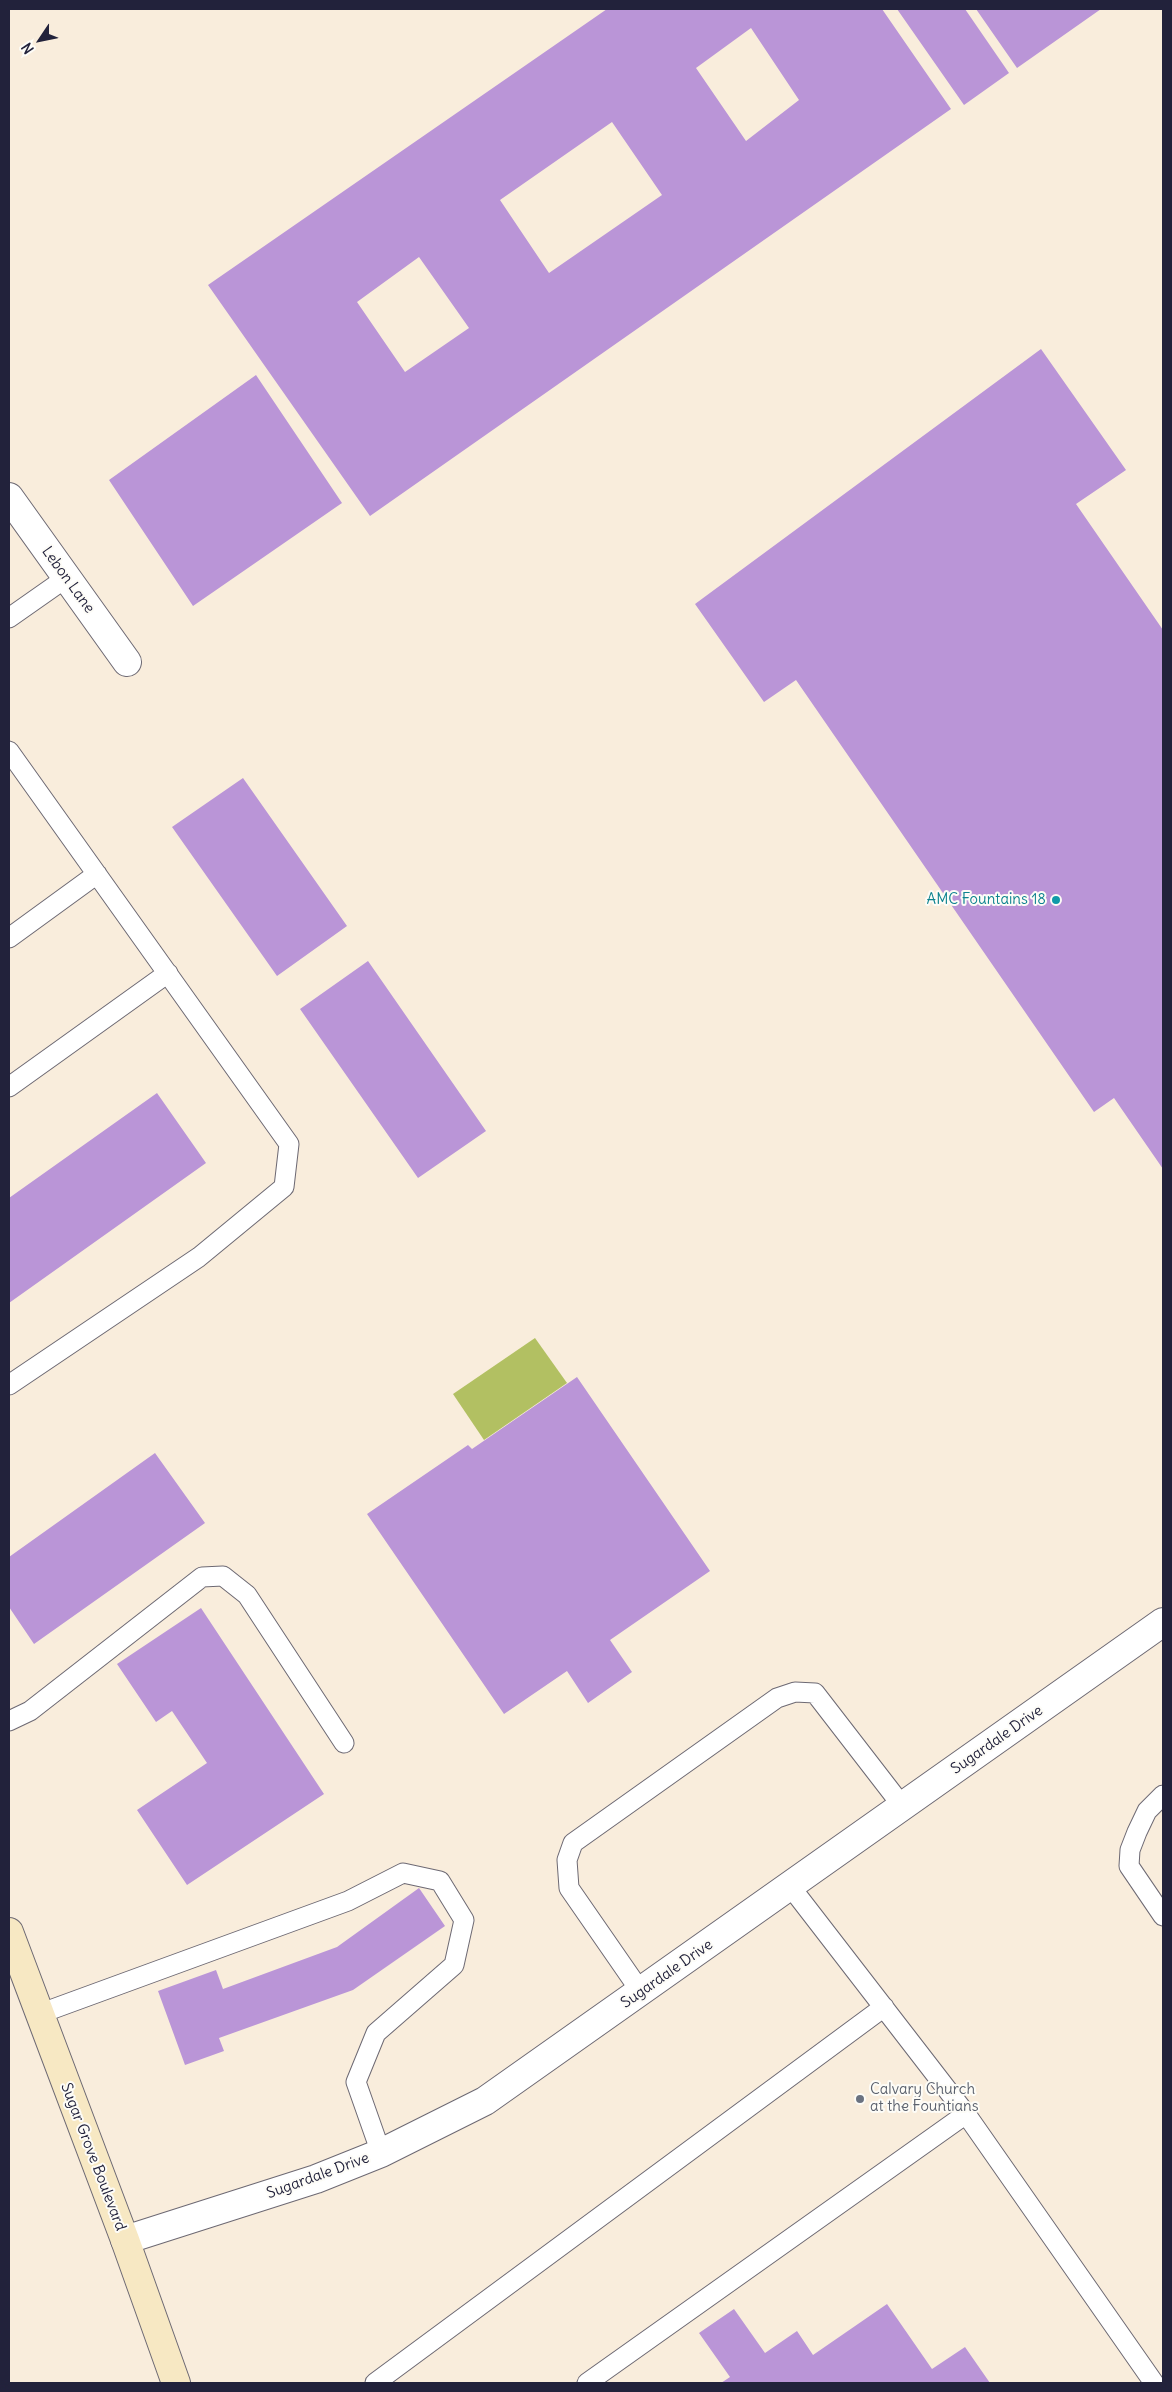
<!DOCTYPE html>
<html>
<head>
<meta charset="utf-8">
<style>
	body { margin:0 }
	#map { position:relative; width:1172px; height:2392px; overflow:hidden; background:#f9eddc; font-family:Delius,sans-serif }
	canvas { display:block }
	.frame { position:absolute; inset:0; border:10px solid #22223b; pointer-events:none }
	.north { position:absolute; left:15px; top:15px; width:50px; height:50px; -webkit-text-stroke:4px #fdfcf7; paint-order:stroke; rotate:236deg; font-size:14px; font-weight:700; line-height:20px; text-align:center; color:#22223b }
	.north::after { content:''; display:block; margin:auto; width:18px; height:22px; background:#22223b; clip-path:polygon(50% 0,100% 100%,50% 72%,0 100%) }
</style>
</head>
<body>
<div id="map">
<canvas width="1172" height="2392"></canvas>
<div class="frame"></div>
<div class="north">N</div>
</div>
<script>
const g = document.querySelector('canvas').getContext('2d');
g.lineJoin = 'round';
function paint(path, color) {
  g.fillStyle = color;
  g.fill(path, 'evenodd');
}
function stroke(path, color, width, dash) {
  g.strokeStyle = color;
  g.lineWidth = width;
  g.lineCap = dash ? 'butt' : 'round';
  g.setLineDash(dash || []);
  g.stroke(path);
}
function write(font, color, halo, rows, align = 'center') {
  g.font = font + ' Delius,sans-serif';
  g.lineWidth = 4;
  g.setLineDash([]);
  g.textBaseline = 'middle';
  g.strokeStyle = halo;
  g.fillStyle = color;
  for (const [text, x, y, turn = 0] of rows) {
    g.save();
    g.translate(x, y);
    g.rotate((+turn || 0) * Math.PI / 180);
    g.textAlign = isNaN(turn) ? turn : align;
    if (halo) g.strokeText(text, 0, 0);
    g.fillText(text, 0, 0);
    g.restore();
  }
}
paint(new Path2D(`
	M535 1338 567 1383 484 1440 453 1394Z`), '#b2c062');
paint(new Path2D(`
	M607 9H882L951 109 370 516 208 285ZM751 28 799 100 746 141 696 68ZM612 122 662 195 549 273 500 200ZM419 257 469 328 405 372 357 302Z
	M897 9H965L1009 73 964 105Z
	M976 9H1101L1017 68Z
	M1041 349 1126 470 1076 504 1163 630V1169L1114 1098 1094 1112 796 680 764 702 695 604Z
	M256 375 342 503 193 606 109 480Z
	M243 778 347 926 277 976 172 827Z
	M368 961 486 1131 418 1178 300 1009Z
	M157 1093 206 1163 9 1303V1198Z
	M577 1377 710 1571 610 1640 632 1672 588 1703 567 1671 504 1714 367 1514 468 1445 472 1449Z
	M155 1453 205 1523 34 1644 9 1607V1557Z
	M201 1608 324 1794 187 1885 137 1810 207 1763 172 1711 156 1722 117 1664Z
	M419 1888 445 1926 353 1990 219 2038 224 2051 185 2065 158 1991 216 1970 223 1989 337 1947Z
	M887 2304 932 2369 965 2347 990 2383H721L730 2377 699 2333 734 2309 765 2353 797 2331 813 2355Z`), '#ba95d7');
const lane = new Path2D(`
	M9 618 66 578
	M9 751 289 1144 284 1187 199 1257 9 1385
	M9 938 97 874
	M9 1087 168 973
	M9 1721 30 1711 202 1577 223 1576 247 1595 344 1743
	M1163 1795 1147 1811 1137 1832 1130 1850 1129 1866 1163 1916
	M641 1992 569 1888 567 1860 573 1843 777 1698 795 1692 815 1693 903 1807
	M39 2014 348 1901 403 1873 440 1881 464 1920 454 1965 376 2033 356 2082 381 2153
	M966 2114 1154 2383
	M375 2383 884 2007
	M587 2383 966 2114 790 1886`);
const street = new Path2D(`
	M9 497 127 662
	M125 2240 316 2179 381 2153 485 2101 1163 1622`);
const secondary = new Path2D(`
	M9 1932 125 2240 176 2383`);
stroke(lane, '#6d6973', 21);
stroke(street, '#6d6973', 30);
stroke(secondary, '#6d6973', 30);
stroke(lane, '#fff', 19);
stroke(street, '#fff', 28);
stroke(secondary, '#f7e8c3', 28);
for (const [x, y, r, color] of [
	[1056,900,5,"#0f9aa8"],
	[860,2099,5,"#6b7280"]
]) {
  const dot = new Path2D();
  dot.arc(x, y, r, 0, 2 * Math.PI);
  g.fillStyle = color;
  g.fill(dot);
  stroke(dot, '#fdfcf7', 2);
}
write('15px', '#22223b', '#fdfcf7', [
	["Lebon Lane",68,580,54],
	["Sugardale Drive",997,1740,-35],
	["Sugardale Drive",667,1974,-35],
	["Sugar Grove Boulevard",93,2157,69],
	["Sugardale Drive",318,2176,-20]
]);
write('15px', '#0d838f', '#fdfcf7', [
	["AMC Fountains 18",1046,900]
], 'right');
write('15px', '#5b616d', '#fdfcf7', [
	["Calvary Church",870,2090],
	["at the Fountians",870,2107]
], 'left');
</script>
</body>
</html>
